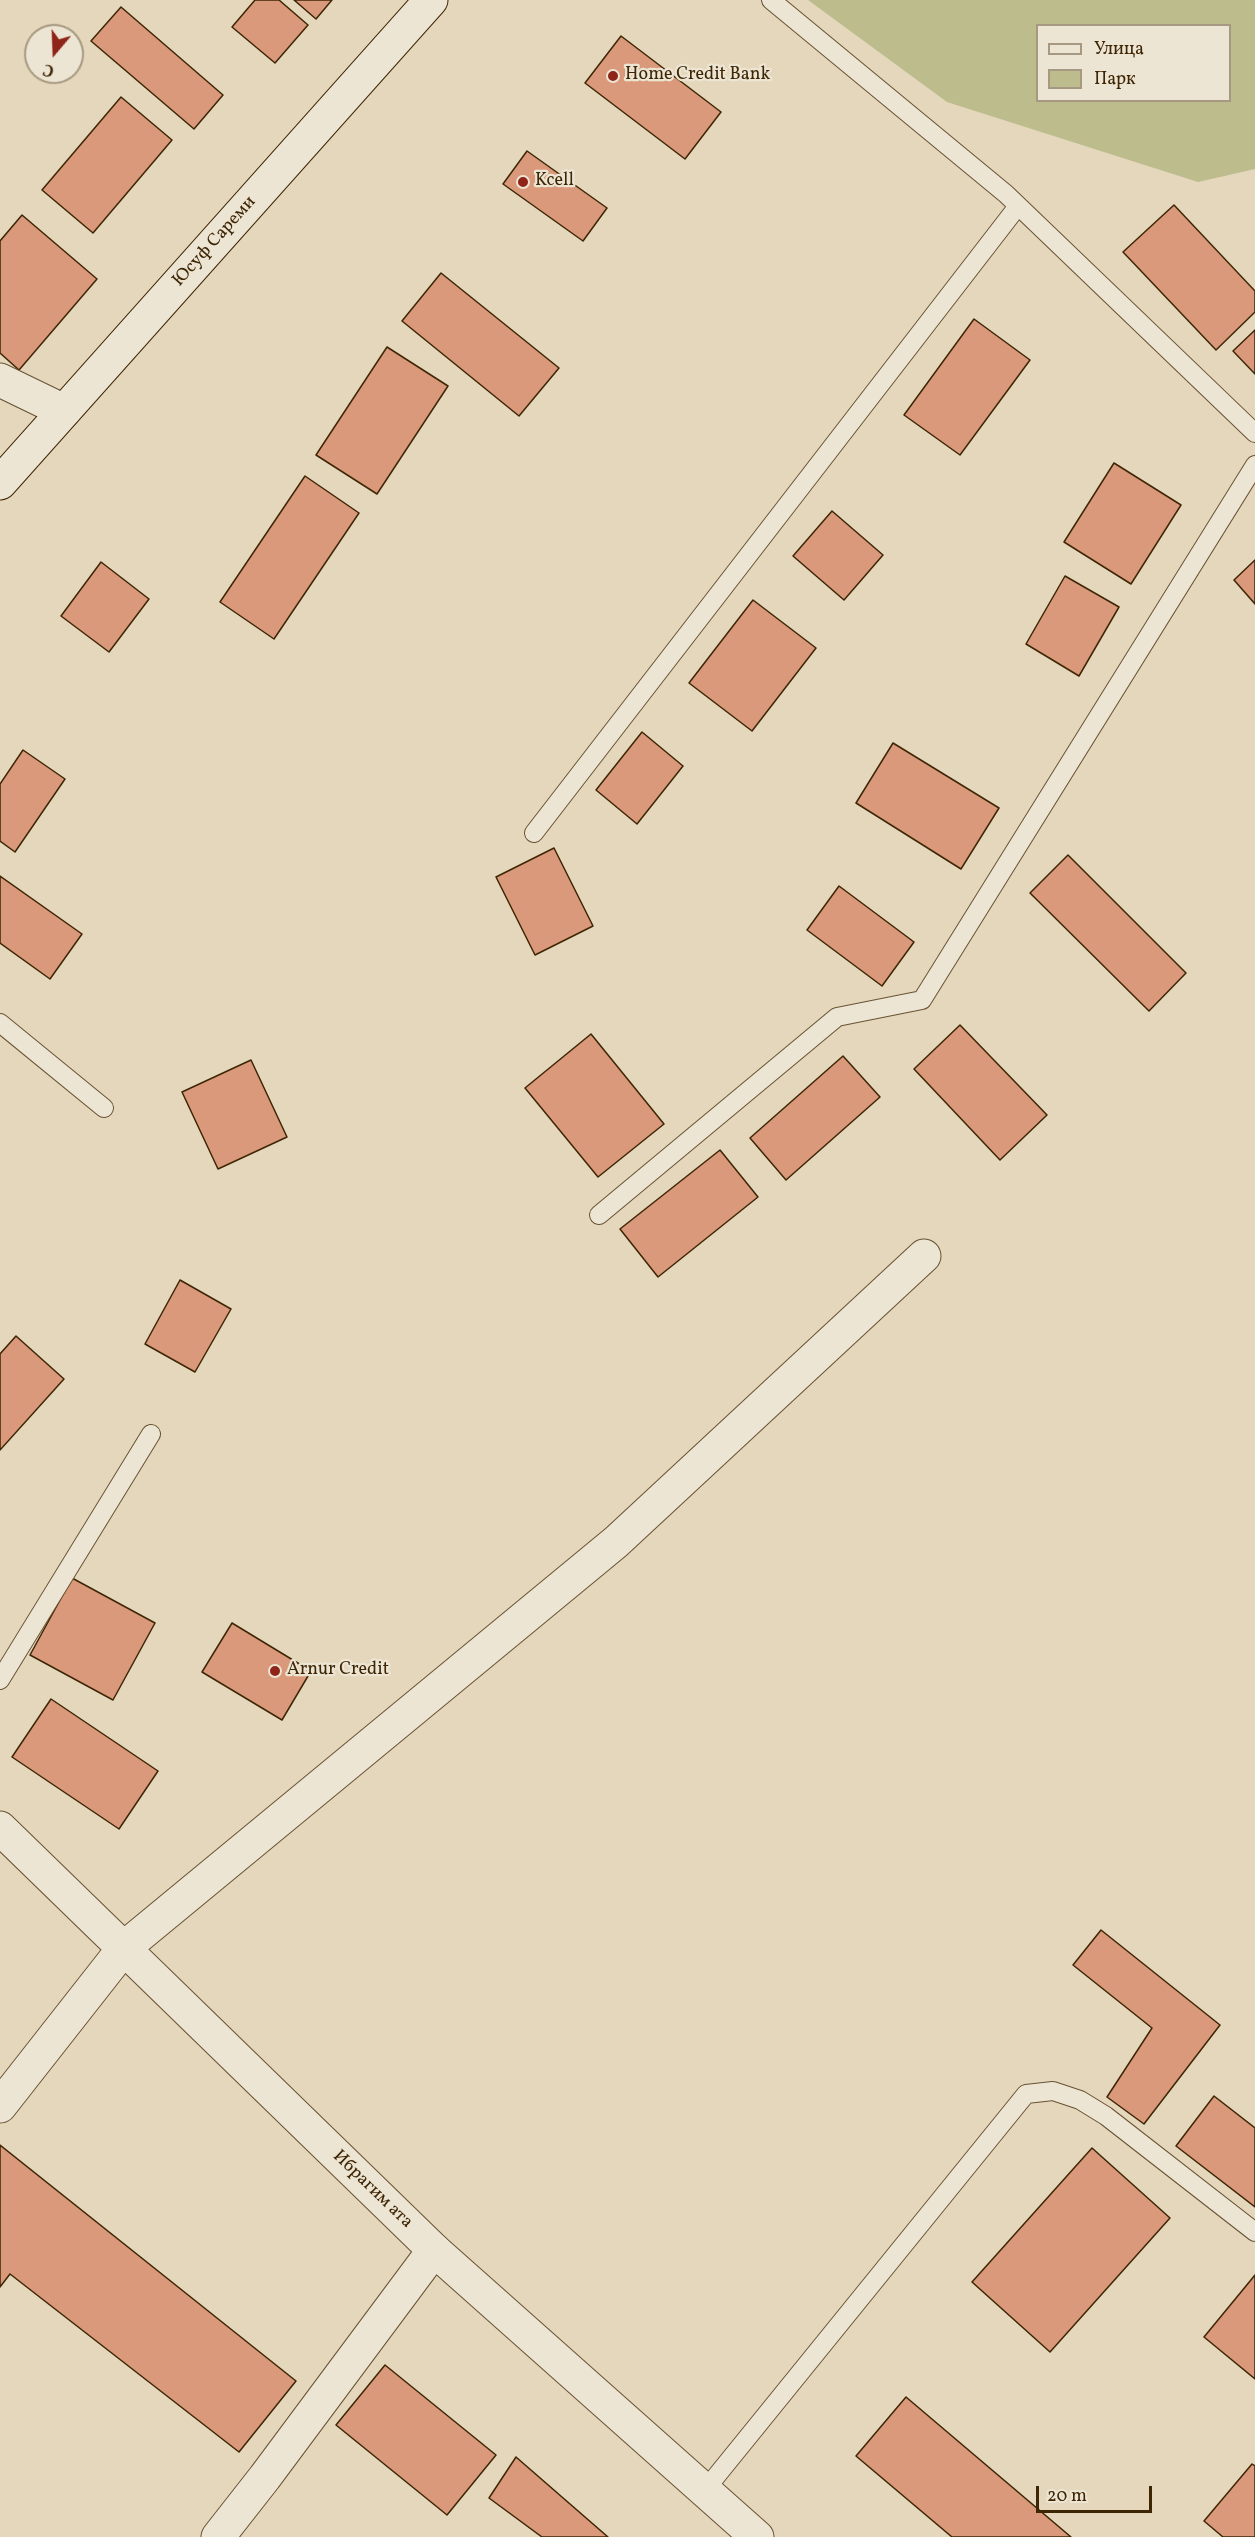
<!DOCTYPE html>
<html>
<head>
<meta charset="utf-8">
<style>
	body { margin:0 }
	#map { position:relative; width:1255px; height:2537px; overflow:hidden; background:#e4d7bc; font-family:Vollkorn,serif }
	canvas { display:block }
	.legend { position:absolute; left:1036px; top:24px; width:195px; height:78px; box-sizing:border-box; background:#ede5d3; border:2px solid #a79981; margin:0; padding:8px 10px; list-style:none; font-size:18px; color:#3e2605 }
	.legend li { display:flex; align-items:center; gap:12px; height:30px }
	.legend b { width:30px; border:2px solid #a79981 }
	.north { position:absolute; left:24px; top:24px; width:60px; height:60px; box-sizing:border-box; background:#ede5d3; border:2px solid #a79981; border-radius:50%; rotate:199deg; font-size:16px; font-weight:700; line-height:24px; text-align:center; color:#3e2605 }
	.north::after { content:''; display:block; margin:auto; width:21px; height:27px; background:#8f2418; clip-path:polygon(50% 0,100% 100%,50% 72%,0 100%) }
	.scale { position:absolute; left:1036px; top:2486px; width:116px; height:27px; box-sizing:border-box; border:3px solid #3e2605; border-top:0; padding-left:8px; font-size:18px; line-height:21px; white-space:nowrap; color:#3e2605; -webkit-text-stroke:4px #ede5d3; paint-order:stroke }
</style>
</head>
<body>
<div id="map">
<canvas width="1255" height="2537"></canvas>
<ul class="legend">
<li><b style="height:8px;background:#ede5d3"></b>Улица</li>
<li><b style="height:16px;background:#bcbc8c"></b>Парк</li>
</ul>
<div class="north">С</div>
<div class="scale">20 m</div>
</div>
<script>
const g = document.querySelector('canvas').getContext('2d');
g.lineJoin = 'round';
function paint(path, color) {
  g.fillStyle = color;
  g.fill(path, 'evenodd');
}
function stroke(path, color, width, dash) {
  g.strokeStyle = color;
  g.lineWidth = width;
  g.lineCap = dash ? 'butt' : 'round';
  g.setLineDash(dash || []);
  g.stroke(path);
}
function write(font, color, halo, rows, align = 'center') {
  g.font = font + ' Vollkorn,serif';
  g.lineWidth = 4.5;
  g.setLineDash([]);
  g.textBaseline = 'middle';
  g.strokeStyle = halo;
  g.fillStyle = color;
  for (const [text, x, y, turn = 0] of rows) {
    g.save();
    g.translate(x, y);
    g.rotate((+turn || 0) * Math.PI / 180);
    g.textAlign = isNaN(turn) ? turn : align;
    if (halo) g.strokeText(text, 0, 0);
    g.fillText(text, 0, 0);
    g.restore();
  }
}
paint(new Path2D(`
	M808 0H1255V169L1198 182 947 102ZM1038 26H1230V100H1038Z`), '#bcbc8c');
const building = new Path2D(`
	M255 0H279L308 25 275 63 232 27Z
	M294 0H332L316 19Z
	M121 7 223 95 194 129 91 41Z
	M621 36 721 112 685 159 585 83Z
	M121 97 172 140 93 233 42 190Z
	M527 151 607 208 583 241 503 184Z
	M1174 205 1255 291V312L1216 350 1123 252Z
	M22 215 97 279 19 370 0 353V241Z
	M441 273 559 368 519 416 402 321Z
	M974 319 1030 360 960 455 904 415Z
	M1255 330V374L1233 351Z
	M387 347 448 386 377 494 316 455Z
	M1114 463 1181 505 1131 584 1064 542Z
	M305 476 359 513 274 639 220 602Z
	M832 511 883 555 844 600 793 556Z
	M1255 560V604L1234 580Z
	M101 562 149 599 109 652 61 616Z
	M1065 576 1119 607 1079 676 1026 644Z
	M753 600 816 648 752 731 689 683Z
	M642 732 683 766 637 824 596 790Z
	M893 743 999 808 961 869 856 803Z
	M23 750 65 779 15 852 0 841V784Z
	M554 848 593 926 535 955 496 877Z
	M1068 855 1186 973 1149 1011 1030 893Z
	M0 876 82 934 50 979 0 943Z
	M839 886 914 942 882 986 807 930Z
	M960 1025 1047 1115 1000 1160 914 1069Z
	M591 1034 664 1124 598 1177 525 1088Z
	M843 1056 880 1097 786 1180 750 1138Z
	M251 1060 287 1137 218 1169 182 1092Z
	M720 1150 758 1197 658 1277 620 1229Z
	M180 1280 231 1309 195 1372 145 1344Z
	M16 1336 64 1379 0 1450V1354Z
	M72 1578 155 1623 113 1700 30 1655Z
	M232 1623 311 1671 282 1720 202 1672Z
	M51 1699 158 1771 119 1829 12 1757Z
	M1101 1930 1220 2025 1144 2124 1107 2097 1152 2028 1073 1965Z
	M1214 2096 1255 2128V2207L1176 2146Z
	M0 2145 296 2381 239 2452 10 2274 0 2287Z
	M1092 2148 1170 2218 1050 2352 972 2282Z
	M1255 2275V2379L1204 2337Z
	M385 2365 496 2455 447 2515 336 2425Z
	M906 2397 1071 2537H952L856 2456Z
	M516 2457 608 2537H542L489 2498Z
	M1252 2464 1255 2466V2537H1223L1204 2521Z`);
paint(building, '#d9997a');
stroke(building, '#3e2605', 1.5);
const service = new Path2D(`
	M771 0 1006 194 1255 433
	M534 833 1018 206
	M0 1023 104 1108
	M599 1215 837 1017 922 1000 1255 465
	M0 1680 151 1434
	M705 2490 1026 2094 1053 2091 1080 2100 1106 2116 1255 2232`);
const minor = new Path2D(`
	M0 380 64 411
	M0 2106 124 1948 616 1542 924 1256
	M218 2537 265 2477 434 2250`);
const tertiary = new Path2D(`
	M0 1828 434 2250 757 2537`);
const secondary = new Path2D(`
	M0 483 431 0`);
stroke(service, '#685233', 20);
stroke(minor, '#685233', 35);
stroke(tertiary, '#685233', 35);
stroke(secondary, '#3e2605', 35);
stroke(service, '#ede5d3', 18);
stroke(minor, '#ede5d3', 33);
stroke(tertiary, '#ede5d3', 33);
stroke(secondary, '#ede5d3', 33);
for (const [x, y, r, color] of [
	[613,76,6,"#8f2418"],
	[523,182,6,"#8f2418"],
	[275,1671,6,"#8f2418"]
]) {
  const dot = new Path2D();
  dot.arc(x, y, r, 0, 2 * Math.PI);
  g.fillStyle = color;
  g.fill(dot);
  stroke(dot, '#ede5d3', 2);
}
write('18px', '#3e2605', '#ede5d3', [
	["Home Credit Bank",625,76],
	["Kcell",535,182],
	["Arnur Credit",287,1671]
], 'left');
write('18px', '#3e2605', '#ede5d3', [
	["Юсуф Сареми",215,242,-48],
	["Ибрагим ата",372,2190,44]
]);
</script>
</body>
</html>
